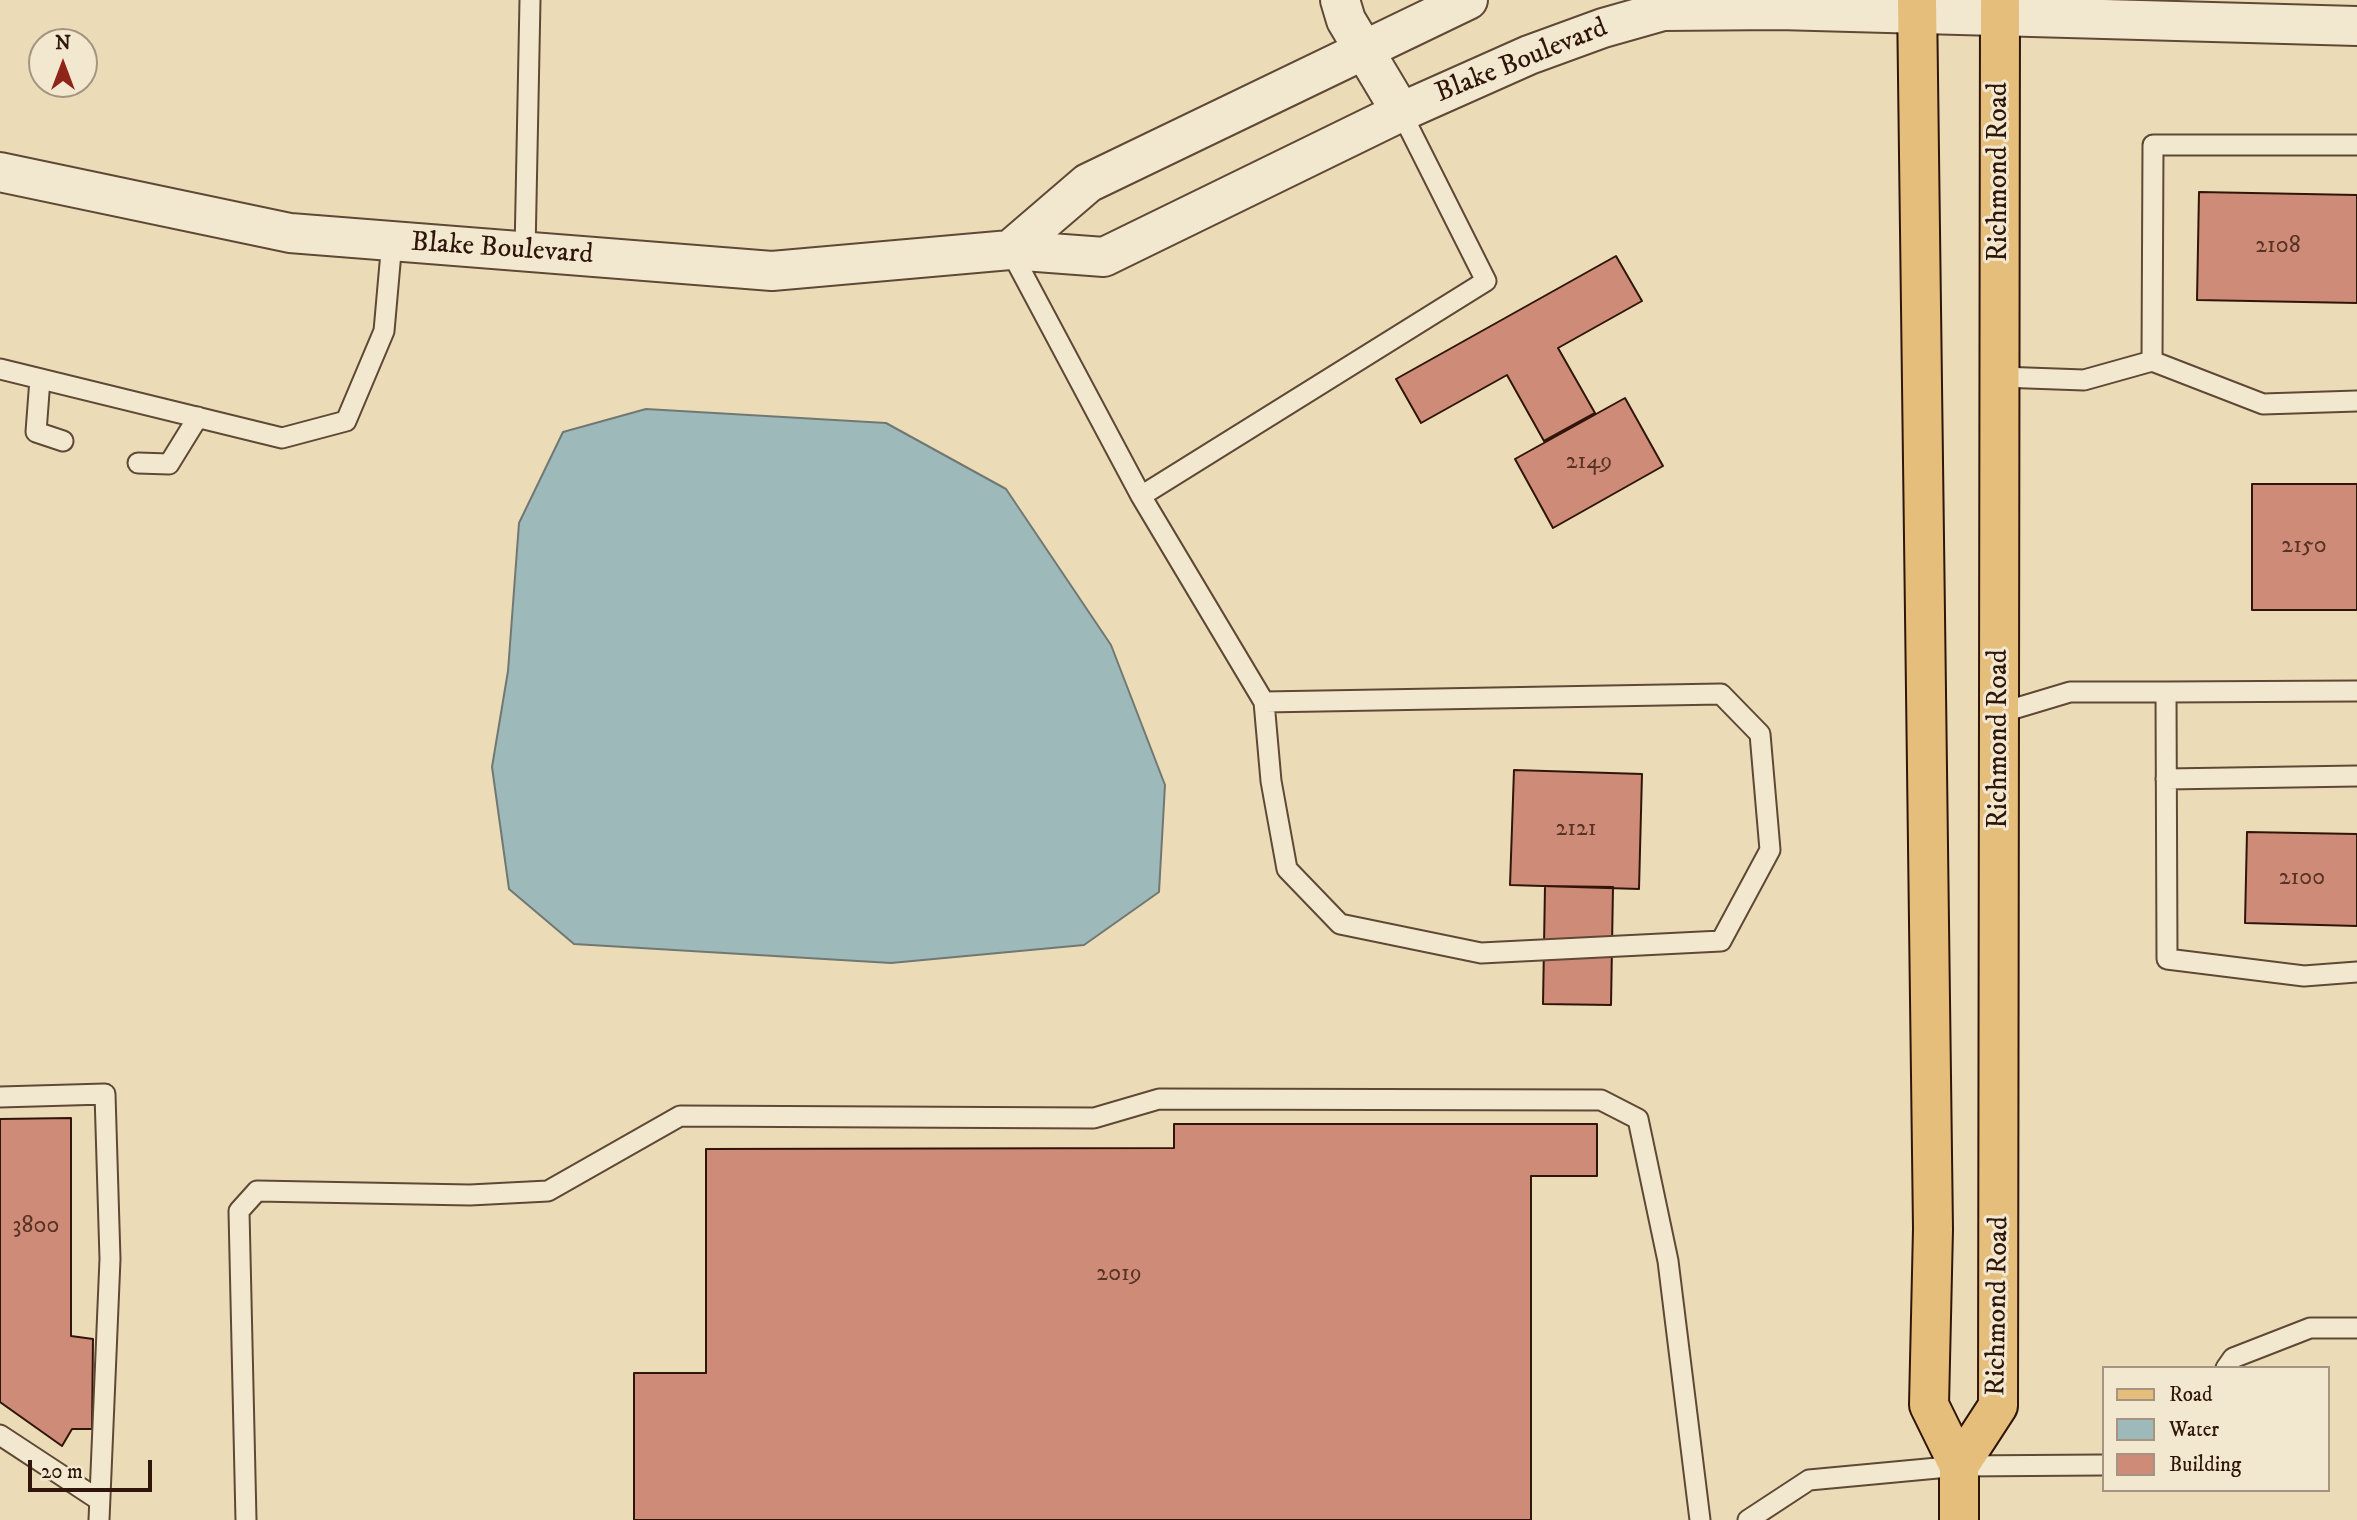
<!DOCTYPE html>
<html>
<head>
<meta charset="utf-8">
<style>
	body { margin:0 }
	#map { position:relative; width:2357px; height:1520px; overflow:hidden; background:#ebdcb7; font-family:"IM FELL DW Pica",serif }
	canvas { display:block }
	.legend { position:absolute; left:2102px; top:1366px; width:228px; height:126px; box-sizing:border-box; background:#f2e8d0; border:2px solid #a49481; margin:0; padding:9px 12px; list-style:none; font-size:21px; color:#30160a }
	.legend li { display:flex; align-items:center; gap:14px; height:35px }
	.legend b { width:35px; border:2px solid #a49481 }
	.north { position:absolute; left:28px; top:28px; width:70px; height:70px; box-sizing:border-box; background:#f2e8d0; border:2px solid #a49481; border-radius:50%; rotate:0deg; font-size:19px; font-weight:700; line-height:28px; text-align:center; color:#30160a }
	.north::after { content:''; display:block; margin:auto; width:24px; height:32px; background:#8f2418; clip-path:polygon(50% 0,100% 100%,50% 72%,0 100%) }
	.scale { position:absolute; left:28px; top:1460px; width:124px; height:32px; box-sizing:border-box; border:4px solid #30160a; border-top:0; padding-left:9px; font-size:21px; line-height:24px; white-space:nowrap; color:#30160a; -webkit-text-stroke:5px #f2e8d0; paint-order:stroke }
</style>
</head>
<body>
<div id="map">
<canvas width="2357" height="1520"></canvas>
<ul class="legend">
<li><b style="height:9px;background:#e6be7c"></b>Road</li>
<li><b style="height:19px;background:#9db9b9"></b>Water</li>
<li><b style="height:19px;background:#ce8b77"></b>Building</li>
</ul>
<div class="north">N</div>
<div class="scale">20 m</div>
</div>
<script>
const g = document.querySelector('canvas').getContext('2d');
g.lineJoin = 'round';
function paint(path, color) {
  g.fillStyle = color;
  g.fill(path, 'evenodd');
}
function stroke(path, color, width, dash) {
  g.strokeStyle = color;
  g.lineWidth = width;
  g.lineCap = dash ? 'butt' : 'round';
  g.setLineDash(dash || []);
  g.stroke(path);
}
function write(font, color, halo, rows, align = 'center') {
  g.font = font + ' "IM FELL DW Pica",serif';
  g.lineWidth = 6;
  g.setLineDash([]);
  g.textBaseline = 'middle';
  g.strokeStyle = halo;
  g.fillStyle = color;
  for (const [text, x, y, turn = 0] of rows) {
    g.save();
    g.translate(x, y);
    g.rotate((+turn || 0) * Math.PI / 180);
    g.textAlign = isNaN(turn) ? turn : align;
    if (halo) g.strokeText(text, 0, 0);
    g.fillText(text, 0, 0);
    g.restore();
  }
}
const water = new Path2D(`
	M646 409 886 423 1006 489 1111 645 1165 785 1159 892 1084 945 891 963 574 944 509 889 492 767 508 671 519 523 563 432Z`);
paint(water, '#9db9b9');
stroke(water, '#717873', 2);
const building = new Path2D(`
	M2199 192 2357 195V303L2197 300Z
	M1616 256 1642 301 1558 348 1595 413 1544 441 1507 375 1421 423 1396 379Z
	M1625 398 1663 466 1553 528 1515 459Z
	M2252 484H2357V610H2252Z
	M1514 770 1642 774 1639 889 1510 885Z
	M2247 832 2357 834V926L2245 923Z
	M1545 886 1613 887 1611 1005 1543 1004Z
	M71 1118V1336L93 1339 92 1429H72L62 1446 0 1402V1119Z
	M1174 1124H1597V1176H1531V1520H634V1373H706V1149L1174 1148Z`);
paint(building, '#ce8b77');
stroke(building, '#30160a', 2);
const service = new Path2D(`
	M1010 250 1141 496
	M525 252 530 0
	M2152 361 2153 145H2357
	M0 369 282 438 346 421 384 331 392 241
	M2000 377 2084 380 2152 361 2263 404 2357 401
	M40 379 36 432 63 441
	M138 463 169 464 198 417
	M2166 692 2357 691
	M1264 702 1721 694 1760 734 1770 850 1721 941 1481 953 1340 924 1287 869 1271 781 1264 702 1141 496 1486 281 1401 112
	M2000 713 2070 692H2166L2167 959 2304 976 2357 972
	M2166 779 2357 776
	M0 1097 105 1094 110 1259 99 1520
	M2226 1368 2233 1358 2310 1328H2357
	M0 1435 99 1500
	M246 1520 239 1211 257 1191 470 1195 548 1191 680 1116 1094 1118 1159 1099 1601 1100 1638 1119 1668 1261 1700 1520
	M1748 1520 1809 1480 1959 1466 2103 1465`);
const minor = new Path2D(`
	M1340 0 1346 20 1401 112
	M0 172 290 233 772 271 1010 250 1104 257 1401 112 1529 55 1603 28 1663 11 1779 10 2357 26
	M1010 250 1088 183 1468 0`);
const primary = new Path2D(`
	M1917 0 1933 1229 1929 1405 1959 1466V1520
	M1959 1466 1998 1406 2000 0`);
stroke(service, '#5f4835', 23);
stroke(minor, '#5f4835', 42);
stroke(primary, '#30160a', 42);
stroke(service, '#f2e8d0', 19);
stroke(minor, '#f2e8d0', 38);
stroke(primary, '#e6be7c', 38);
write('24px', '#583325', null, [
	["2108",2278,247],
	["2149",1589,463],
	["2150",2304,547],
	["2121",1576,830],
	["2100",2302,879],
	["3800",36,1227],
	["2019",1119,1275]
]);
write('28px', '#30160a', '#f2e8d0', [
	["Blake Boulevard",1522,62,-22],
	["Richmond Road",2000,172,-90],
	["Blake Boulevard",502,250,4],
	["Richmond Road",2000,739,-90],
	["Richmond Road",1999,1306,-89]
]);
</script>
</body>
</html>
